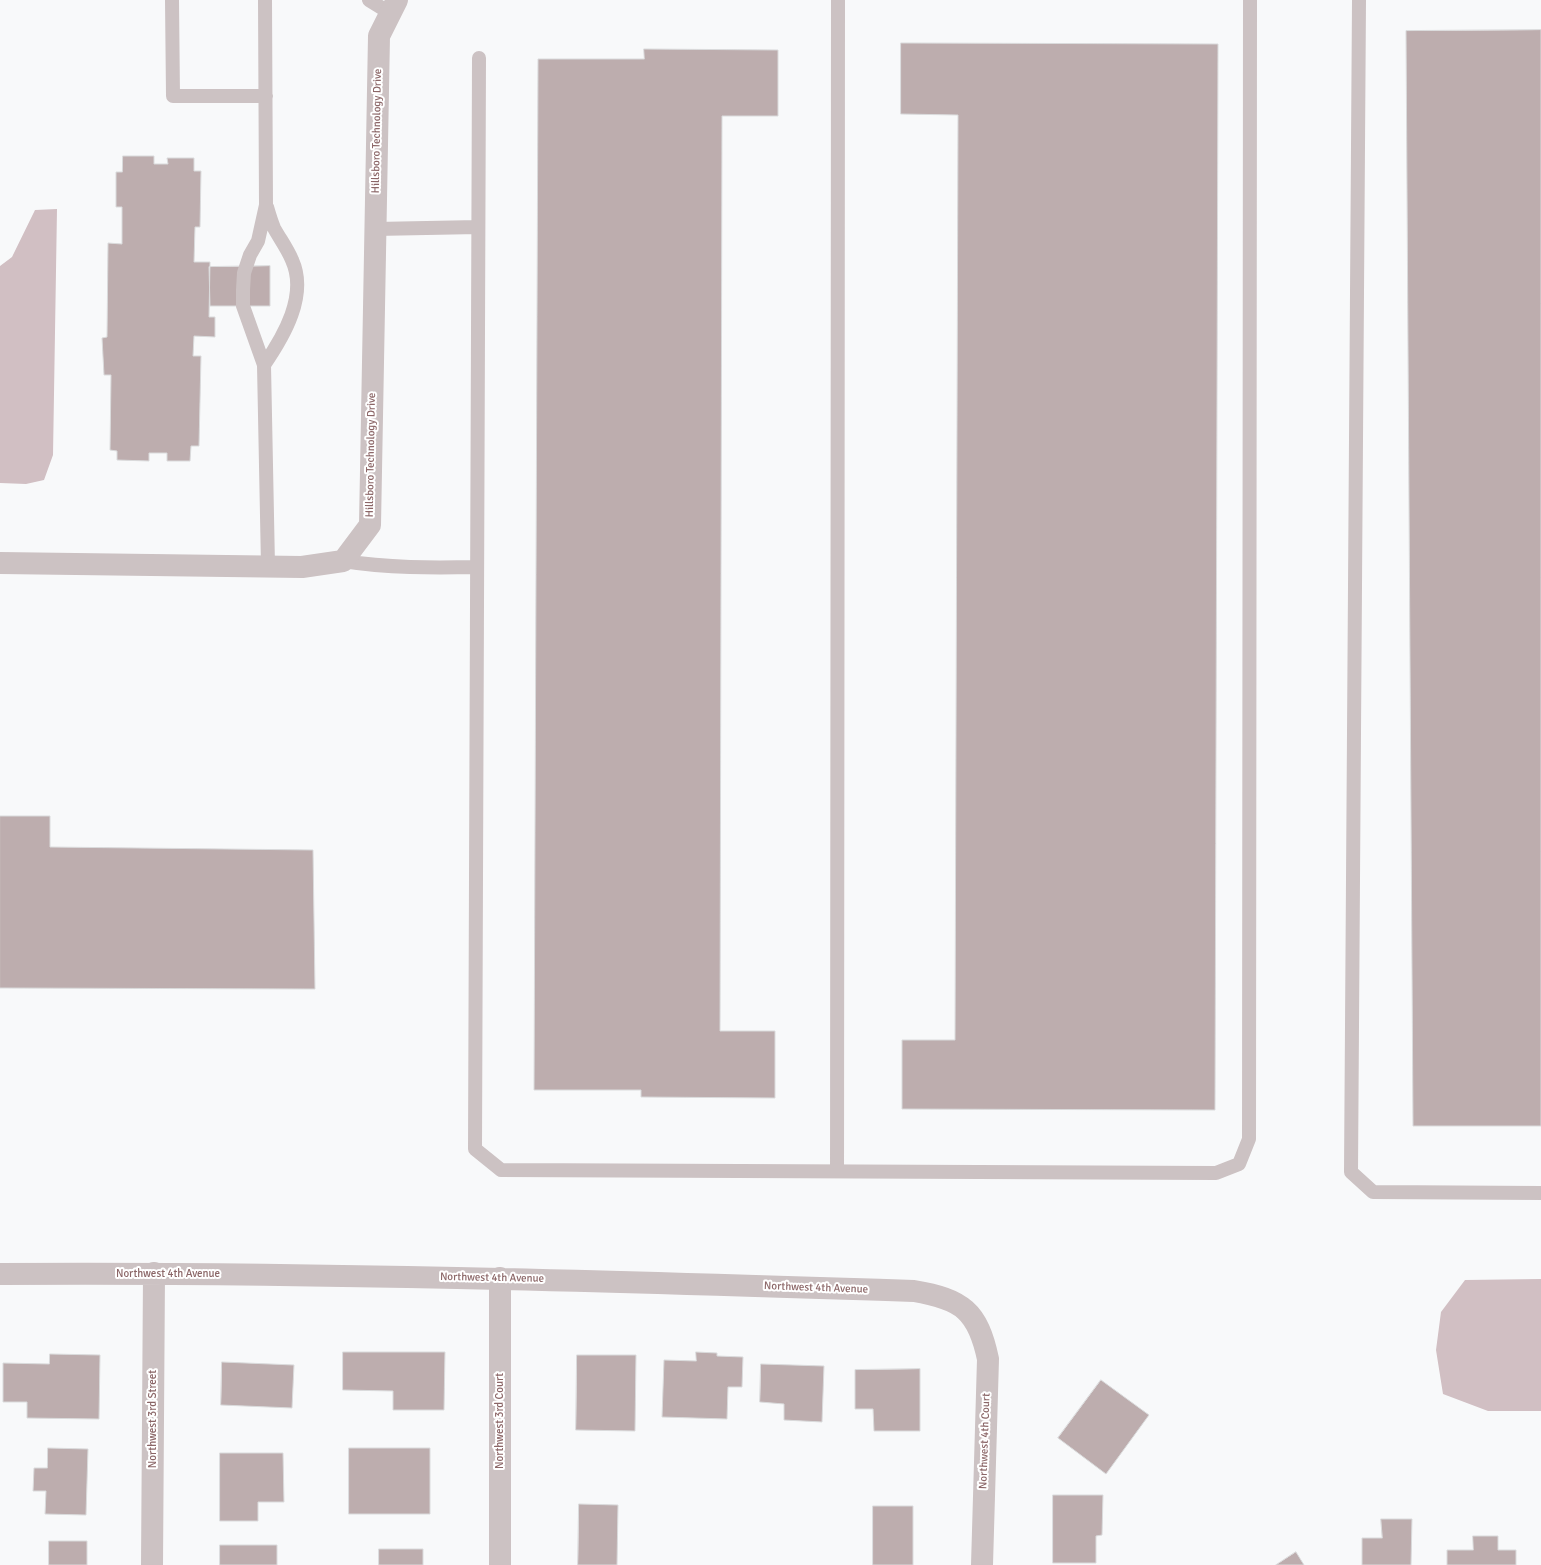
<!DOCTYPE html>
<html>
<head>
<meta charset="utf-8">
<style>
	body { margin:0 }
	canvas { display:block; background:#f8f9fa }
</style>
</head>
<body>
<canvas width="1541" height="1565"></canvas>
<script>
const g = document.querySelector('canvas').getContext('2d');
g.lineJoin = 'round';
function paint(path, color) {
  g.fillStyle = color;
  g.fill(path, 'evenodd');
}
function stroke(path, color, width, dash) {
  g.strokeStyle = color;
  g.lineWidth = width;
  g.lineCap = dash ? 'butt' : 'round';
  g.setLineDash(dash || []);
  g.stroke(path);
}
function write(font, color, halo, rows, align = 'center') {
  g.font = font + ' Signika,sans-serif';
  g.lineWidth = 4;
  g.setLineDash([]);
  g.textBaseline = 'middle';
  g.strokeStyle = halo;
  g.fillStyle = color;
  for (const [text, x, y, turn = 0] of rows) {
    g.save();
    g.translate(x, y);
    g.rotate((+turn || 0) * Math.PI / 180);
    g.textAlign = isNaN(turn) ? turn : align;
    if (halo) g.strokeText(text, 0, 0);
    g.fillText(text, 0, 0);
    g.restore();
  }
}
paint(new Path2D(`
	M57 209 53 455 44 480 26 484 0 483V266L12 257 35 210Z
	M1541 1279V1411H1488L1443 1394 1436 1350 1441 1312 1465 1280Z`), '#d1bfc3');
const building = new Path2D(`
	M1541 30V1126H1413L1406 31Z
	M901 43 1218 44 1215 1110 902 1109V1040H955L958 115 901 114Z
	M644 49 778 50V116H722L720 1031H775V1098L641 1097V1090H534L538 59H644Z
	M123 156H154V164H168L167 158H194V171H201L200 227H195L194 262H210L209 317H215V337L194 336 193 356H201L199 446H191L190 461H167V453H149V461L117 460V451L110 450 111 375H104L102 338 107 337 108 243 122 244V207H116V172H122Z
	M270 266V306H210L209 267Z
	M0 816H50V847L313 850 315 989 0 988Z
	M343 1352H445L444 1410H393V1391L343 1390Z
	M696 1352 717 1353V1356L743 1357 742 1387H728L727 1419 662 1417 664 1360 696 1361Z
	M50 1354 100 1355 99 1419 27 1418V1402H3V1363L49 1364Z
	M577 1355H636L635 1431 576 1430Z
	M222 1362 294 1365 292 1408 221 1405Z
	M761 1364 824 1366 822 1422 784 1420V1404L760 1402Z
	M920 1369V1431H874L873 1409H855V1370Z
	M1101 1380 1149 1415 1106 1474 1058 1438Z
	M48 1448 88 1449 86 1515 45 1514 46 1491H33L34 1468H47Z
	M349 1448H430V1514H349Z
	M220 1453H283L284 1502H258V1521H220Z
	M1053 1495H1103L1102 1535 1096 1536V1563H1053Z
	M579 1504 618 1505 617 1565H578Z
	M873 1506H913V1565H873Z
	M1381 1519H1412L1411 1565H1362V1538H1382Z
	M1473 1536H1498V1550H1516V1565H1447V1550H1473Z
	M49 1541H87V1565H49Z
	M220 1545H277V1565H220Z
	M379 1549H423V1565H379Z
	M1296 1552 1304 1565H1276Z`);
paint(building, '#bdadae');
stroke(building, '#dadbdc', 1);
stroke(new Path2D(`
	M172 0 173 96H266
	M265 0 266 205 258 241 250 255 244 273 243 290V306L264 365 268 566
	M369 0 390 13
	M1359 0 1351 1172 1373 1192 1541 1193
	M479 58 475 1149 501 1170 1216 1173 1239 1164 1249 1139 1250 0
	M375 229 478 227
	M264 365C284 336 308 295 292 260 287 248 280 239 274 228 271 221 269 214 267 207
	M343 561C388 568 432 568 477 567
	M837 1171 838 0`), '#ccc2c3', 14);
stroke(new Path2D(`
	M0 563 302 567 343 561 370 525 379 36 397 0
	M0 1274C305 1272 609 1281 914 1291 962 1299 978 1311 988 1359L982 1565
	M152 1565 154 1273
	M500 1565V1278`), '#ccc2c3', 22);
write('11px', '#8b6667', '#fff', [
	["Hillsboro Technology Drive",377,131,-89],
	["Hillsboro Technology Drive",371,455,-89],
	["Northwest 4th Avenue",168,1274],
	["Northwest 4th Avenue",492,1278,1],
	["Northwest 4th Avenue",816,1288,2],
	["Northwest 3rd Street",153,1419,-90],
	["Northwest 3rd Court",500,1421,-90],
	["Northwest 4th Court",985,1441,-88]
]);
</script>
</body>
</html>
